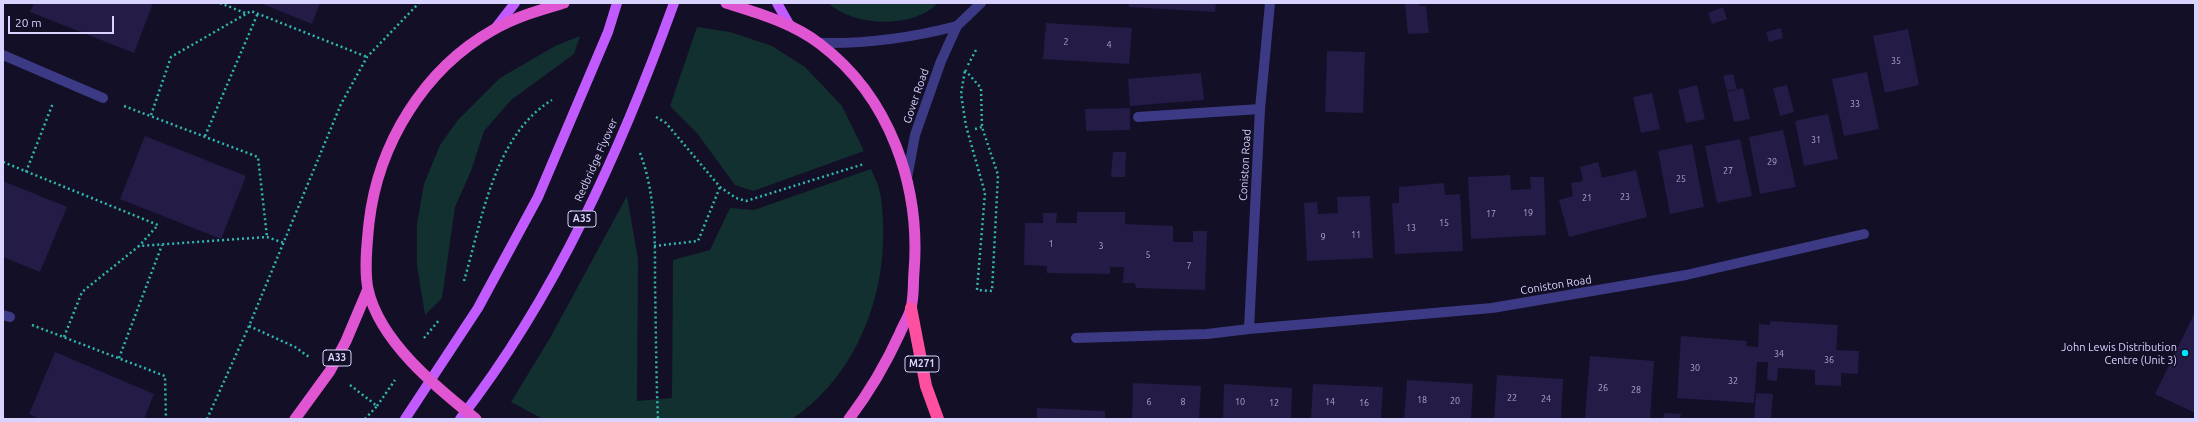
<!DOCTYPE html>
<html>
<head>
<meta charset="utf-8">
<style>
	body { margin:0 }
	#map { position:relative; width:2198px; height:422px; overflow:hidden; background:#130f26; font-family:Ubuntu,sans-serif }
	canvas { display:block }
	.frame { position:absolute; inset:0; border:4px solid #d9d4ff; pointer-events:none }
	.scale { position:absolute; left:8px; top:16px; width:106px; height:18px; box-sizing:border-box; border:2px solid #d9d4ff; border-top:0; padding-left:5px; font-size:12px; line-height:14px; white-space:nowrap; color:#d9d4ff; -webkit-text-stroke:3px #130f26; paint-order:stroke }
</style>
</head>
<body>
<div id="map">
<canvas width="2198" height="422"></canvas>
<div class="frame"></div>
<div class="scale">20 m</div>
</div>
<script>
const g = document.querySelector('canvas').getContext('2d');
g.lineJoin = 'round';
function paint(path, color) {
  g.fillStyle = color;
  g.fill(path, 'evenodd');
}
function stroke(path, color, width, dash) {
  g.strokeStyle = color;
  g.lineWidth = width;
  g.lineCap = dash ? 'butt' : 'round';
  g.setLineDash(dash || []);
  g.stroke(path);
}
function write(font, color, halo, rows, align = 'center') {
  g.font = font + ' Ubuntu,sans-serif';
  g.lineWidth = 3;
  g.setLineDash([]);
  g.textBaseline = 'middle';
  g.strokeStyle = halo;
  g.fillStyle = color;
  for (const [text, x, y, turn = 0] of rows) {
    g.save();
    g.translate(x, y);
    g.rotate((+turn || 0) * Math.PI / 180);
    g.textAlign = isNaN(turn) ? turn : align;
    if (halo) g.strokeText(text, 0, 0);
    g.fillText(text, 0, 0);
    g.restore();
  }
}
paint(new Path2D(`
	M828 3H938C913 29 854 27 828 3Z
	M697 27 730 32 772 46 805 67 842 106 864 151 753 191 735 185 697 133 670 106Z
	M580 36 574 54 511 100 484 131 471 171 455 207 442 298 425 315 417 265V224L424 184 440 145 458 120 500 78 555 46Z
	M871 169C875 178 880 188 881 198 892 281 863 371 792 419H543L511 402 550 338 627 196 638 259 637 401 672 398 673 260 710 250 730 208 754 210Z`), '#12302f');
paint(new Path2D(`
	M34 3H153L134 53 30 12Z
	M260 3H320L312 24Z
	M1129 3H1216L1215 12 1129 7Z
	M1405 3H1419V6H1426L1429 33 1408 34Z
	M1723 7 1727 19 1712 24 1708 13Z
	M1046 23 1132 28 1129 64 1043 59Z
	M1781 28 1783 38 1769 42 1766 32Z
	M1908 29 1919 85 1885 93 1873 36Z
	M1327 51 1365 52 1363 113 1325 112Z
	M1867 72 1879 129 1844 136 1832 79Z
	M1201 73 1204 100 1130 106 1128 79Z
	M1733 74 1737 89 1727 91 1723 76Z
	M1697 85 1705 119 1686 123 1678 90Z
	M1787 85 1794 112 1780 116 1773 88Z
	M1743 88 1750 119 1734 122 1727 92Z
	M1652 93 1660 129 1641 133 1633 97Z
	M1130 108V130L1086 131 1085 109Z
	M1828 114 1838 159 1804 166 1795 121Z
	M1783 130 1796 187 1760 194 1749 137Z
	M145 136 246 176 221 239 120 199Z
	M1740 139 1752 196 1717 203 1705 146Z
	M1692 144 1704 207 1670 214 1658 151Z
	M1113 152H1126L1125 177H1111Z
	M1598 162 1602 178 1636 170 1647 217 1569 237 1559 200 1573 196 1571 183 1583 181 1580 167Z
	M1510 175 1511 190 1531 189 1530 177H1544L1546 235 1471 239 1468 177Z
	M3 181 67 207 40 272 3 257Z
	M1444 183 1445 195 1460 194 1463 251 1395 254 1392 203H1399V187Z
	M1370 196 1373 258 1307 261 1304 203 1317 202 1318 214 1338 213 1337 197Z
	M1077 212H1125V224L1173 226V242H1193V231H1207L1205 290 1136 288 1135 283H1123L1124 267H1110V274L1047 273V266L1024 265 1025 223H1043V213H1057L1056 223H1077Z
	M2195 312V413L2155 394Z
	M1770 321 1838 325 1836 350 1859 351 1858 374 1841 373V386L1815 385V370L1778 368 1777 381 1767 380 1768 362H1757L1754 403 1677 398 1681 336 1747 341 1746 346 1758 347 1759 324 1770 325Z
	M55 352 154 394 144 419H40L29 414Z
	M1590 356 1654 361 1650 419 1585 418Z
	M1497 375 1563 379 1561 419H1494Z
	M1407 380 1473 384 1471 419H1404Z
	M1133 383 1201 386 1199 419H1132Z
	M1224 384 1292 388 1291 419H1223Z
	M1313 384 1383 387 1381 419H1311Z
	M1756 393 1773 394 1771 419H1754Z
	M1037 408 1105 411V419H1037Z
	M1664 413 1681 414 1680 419H1663Z`), '#241b47');
stroke(new Path2D(`
	M220 3 245 13
	M968 65 977 48
	M965 70 981 88 982 127 998 175 992 291 977 290 985 193 966 126 961 94 965 70
	M124 106 258 157 267 237
	M151 115 171 57 251 11 367 57
	M656 117 666 123 720 187 736 198 746 201 864 164
	M975 129 982 127
	M205 136 258 13
	M640 153C656 194 655 242 655 285 656 330 656 374 658 419
	M3 162 158 225 139 246
	M26 172 53 103
	M654 246 698 241 720 187
	M464 281C482 220 494 135 552 100
	M32 325 165 376 166 419
	M249 326 295 347 309 357
	M64 337 82 292 139 246 267 237 284 243
	M424 338 440 319
	M119 358 162 245
	M350 385 377 406 365 419
	M377 406 395 380
	M207 419 249 326 341 104 367 57 419 3`), '#2fb8b0', 2.5, [2, 3]);
stroke(new Path2D(`
	M3 55 103 98
	M1138 117 1260 109
	M3 315 10 317`), '#3d3a85', 10);
stroke(new Path2D(`
	M1270 3 1260 109 1249 329 1492 308 1686 275 1864 234
	M1076 338 1207 334 1249 329`), '#3d3a85', 10);
stroke(new Path2D(`
	M819 43C867 44 911 38 957 26
	M907 178 915 135 941 61 957 26 981 3`), '#3d3a85', 10);
stroke(new Path2D(`
	M777 3 790 26
	M494 30 515 3
	M405 419 478 308 538 197 608 32 617 3
	M460 419C556 296 621 149 674 3`), '#c25bff', 10);
stroke(new Path2D(`
	M726 3C758 13 793 23 820 44 890 97 921 186 914 272 913 283 914 297 911 308 909 317 903 325 900 333 885 366 871 390 849 419
	M295 419 330 371 346 341 368 289
	M476 419C437 388 379 341 368 289 364 270 367 242 369 223 378 144 424 69 493 30 515 17 540 10 564 3`), '#e055d1', 11);
stroke(new Path2D(`
	M911 308 926 386 938 419`), '#ff4fa3', 12);
for (const [x, y, r, color] of [
	[2185,353,4,"#00e5ff"]
]) {
  const dot = new Path2D();
  dot.arc(x, y, r, 0, 2 * Math.PI);
  g.fillStyle = color;
  g.fill(dot);
  stroke(dot, '#130f26', 1.5);
}
write('9px', '#aca6d1', null, [
	["2",1066,42],
	["4",1109,45],
	["35",1896,61],
	["33",1855,104],
	["31",1816,140],
	["29",1772,162],
	["27",1728,171],
	["25",1681,179],
	["23",1625,197],
	["21",1587,198],
	["19",1528,213],
	["17",1491,214],
	["15",1444,223],
	["13",1411,228],
	["11",1356,235],
	["9",1323,237],
	["1",1051,244],
	["3",1101,246],
	["5",1148,255],
	["7",1189,266],
	["34",1779,354],
	["36",1829,360],
	["30",1695,368],
	["32",1733,381],
	["26",1603,388],
	["28",1636,390],
	["22",1512,398],
	["24",1546,399],
	["18",1422,400],
	["20",1455,401],
	["6",1149,402],
	["8",1183,402],
	["10",1240,402],
	["14",1330,402],
	["12",1274,403],
	["16",1364,403]
]);
for (const [x, y, w] of [
	[582,219,28],
	[337,358,28],
	[922,364,34]
]) {
  const box = new Path2D();
  box.roundRect(x - w / 2, y - 8, w, 16, 3);
  g.fillStyle = '#130f26';
  g.fill(box);
  stroke(box, '#d9d4ff', 1);
}
write('bold 10px', '#d9d4ff', null, [
	["A35",582,219],
	["A33",337,358],
	["M271",922,364]
]);
write('11px', '#d9d4ff', '#130f26', [
	["Gover Road",916,96,-71],
	["Redbridge Flyover",596,160,-66],
	["Coniston Road",1245,165,-87],
	["Coniston Road",1556,285,-9]
]);
write('11px', '#d9d4ff', '#130f26', [
	["John Lewis Distribution",2177,347],
	["Centre (Unit 3)",2177,360]
], 'right');
</script>
</body>
</html>
